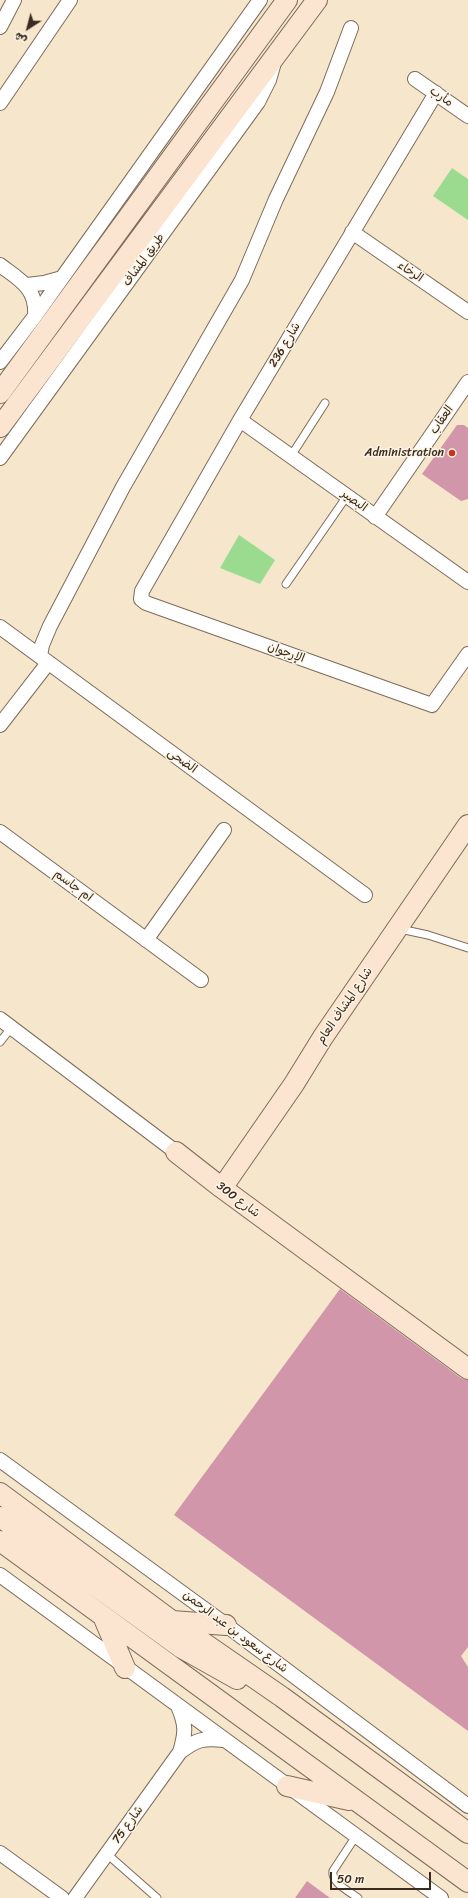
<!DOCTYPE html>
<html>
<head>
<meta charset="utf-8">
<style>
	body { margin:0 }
	#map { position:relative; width:468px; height:1898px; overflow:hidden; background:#f5e6cc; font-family:Sriracha,"Playpen Sans Arabic",sans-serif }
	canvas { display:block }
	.north { position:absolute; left:8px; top:8px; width:40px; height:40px; -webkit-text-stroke:3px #fcf5e5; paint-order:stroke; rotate:216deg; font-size:11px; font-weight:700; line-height:16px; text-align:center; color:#3b2a1e }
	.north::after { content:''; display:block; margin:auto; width:14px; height:18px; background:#3b2a1e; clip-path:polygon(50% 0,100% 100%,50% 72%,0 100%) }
	.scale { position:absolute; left:330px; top:1872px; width:101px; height:18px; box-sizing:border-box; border:2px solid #3b2a1e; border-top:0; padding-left:5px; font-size:12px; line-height:14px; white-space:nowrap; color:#3b2a1e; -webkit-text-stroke:3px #fcf5e5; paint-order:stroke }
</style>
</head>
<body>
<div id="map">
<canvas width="468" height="1898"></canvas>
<div class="north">ش</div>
<div class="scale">50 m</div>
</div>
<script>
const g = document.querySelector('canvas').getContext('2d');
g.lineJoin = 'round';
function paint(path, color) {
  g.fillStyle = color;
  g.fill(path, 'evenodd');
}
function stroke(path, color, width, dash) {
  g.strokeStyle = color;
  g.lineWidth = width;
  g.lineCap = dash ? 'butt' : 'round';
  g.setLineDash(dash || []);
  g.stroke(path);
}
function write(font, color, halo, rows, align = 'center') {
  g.font = font + ' Sriracha,"Playpen Sans Arabic",sans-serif';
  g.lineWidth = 3;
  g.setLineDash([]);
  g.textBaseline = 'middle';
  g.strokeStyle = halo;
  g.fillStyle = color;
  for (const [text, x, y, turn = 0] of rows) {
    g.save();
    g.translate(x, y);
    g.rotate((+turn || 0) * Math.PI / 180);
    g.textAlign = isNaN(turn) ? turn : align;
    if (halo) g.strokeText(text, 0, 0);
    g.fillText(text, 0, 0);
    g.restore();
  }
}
paint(new Path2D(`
	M452 168 468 179V220L433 196Z
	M239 535 275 560 260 584 220 568Z`), '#9bdb90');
paint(new Path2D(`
	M457 425H464L468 428V499L461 501 422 474Z
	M340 1289 461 1378 468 1380V1647L461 1656 468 1667V1731L174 1515Z
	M307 1881 330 1898H295Z`), '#d296ab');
const lane = new Path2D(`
	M291 456 325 403
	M286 584 347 496
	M400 929 428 935 468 948
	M0 1042 11 1028
	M356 1836 333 1871C331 1883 349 1891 358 1898
	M107 1854 157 1898`);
const street = new Path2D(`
	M0 27 14 0
	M415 79 468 116
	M436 93 240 420 142 591 141 599 146 603 432 705 468 654
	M0 103 70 0
	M352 232 468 312
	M0 265C20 280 37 288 35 316
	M27 285 44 283 62 278
	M0 362 35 316 260 0
	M240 420 468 582
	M0 458 258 102 269 80 273 66
	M375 517 468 382
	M0 627 365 895
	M40 656 42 645 50 626 123 487 242 280 276 199 327 92 351 28
	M0 725 48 663
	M0 832 201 980
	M146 940 224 830
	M0 1019 176 1152
	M0 1460 226 1625 468 1806
	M0 1575 441 1898
	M178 1706C186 1725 186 1732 180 1752
	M0 1853 62 1898
	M75 1898 180 1752C197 1739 203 1738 224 1740`);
const secondary = new Path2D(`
	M0 393 287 0
	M0 427 317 0
	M176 1152 222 1188 468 1369
	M222 1188 294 1084 323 1037 468 825
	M0 1493 172 1621 282 1697 468 1833
	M0 1517 180 1647 237 1679
	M0 1541 468 1882
	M103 1616 125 1668
	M172 1621 226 1625
	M287 1786 349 1800`);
stroke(lane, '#7c6c5b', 9);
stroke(street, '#7c6c5b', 16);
stroke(secondary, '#7c6c5b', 22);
stroke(lane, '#fff', 7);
stroke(street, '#fff', 14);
stroke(secondary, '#fce5d0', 20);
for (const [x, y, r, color] of [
	[452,453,4,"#c8321e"]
]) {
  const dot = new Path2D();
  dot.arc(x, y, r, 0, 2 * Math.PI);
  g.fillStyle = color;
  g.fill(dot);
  stroke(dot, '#fcf5e5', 1.5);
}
write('12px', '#3b2a1e', '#fcf5e5', [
	["مأرب",441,97,35],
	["طريق المشاف",144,260,-54],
	["الرخاء",410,272,34],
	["شارع 236",285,345,-59],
	["العقاب",442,420,-55],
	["البصير",354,501,36],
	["الإرجوان",286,653,20],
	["الضحى",182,761,36],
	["ام جاسم",73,886,37],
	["شارع المشاف العام",345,1006,-56],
	["شارع 300",238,1200,37],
	["شارع سعود بن عبد الرحمن",235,1632,37],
	["شارع 75",128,1825,-54]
]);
write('12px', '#3b2a1e', '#fcf5e5', [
	["Administration",444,453]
], 'right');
</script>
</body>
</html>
